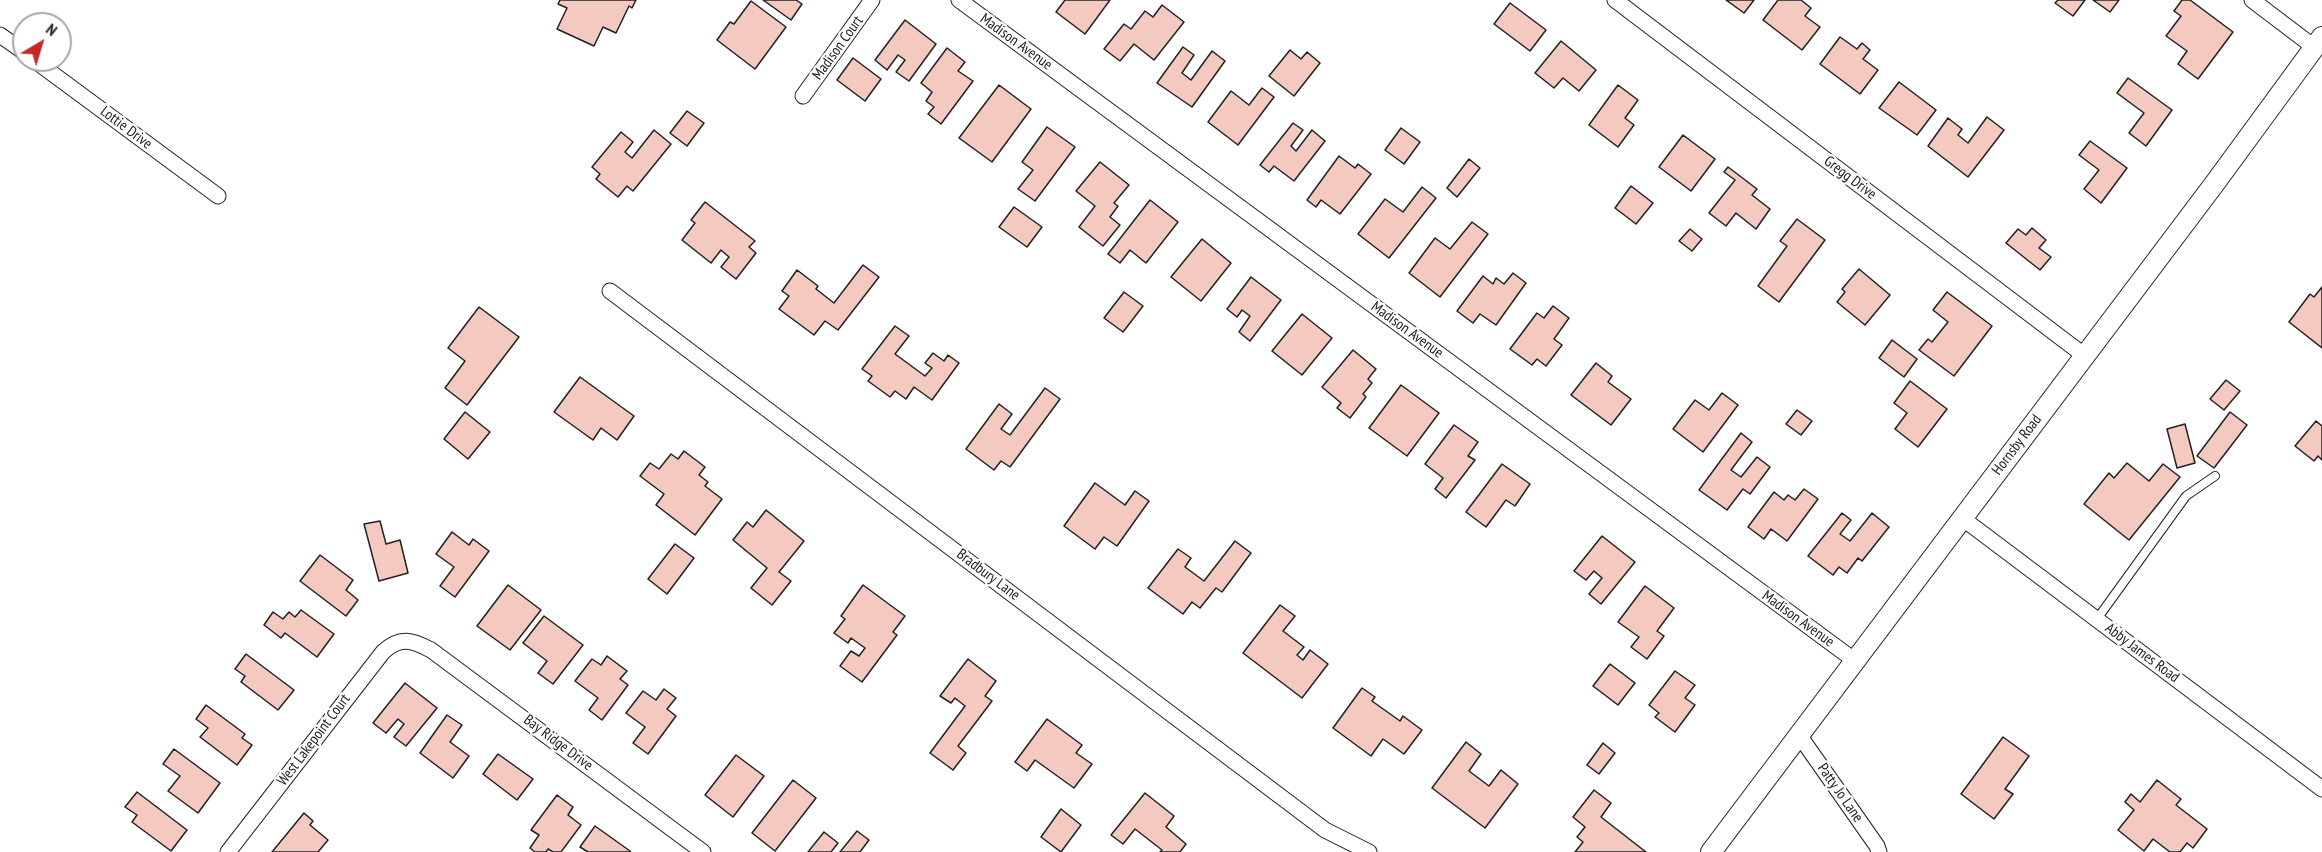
<!DOCTYPE html>
<html>
<head>
<meta charset="utf-8">
<style>
	body { margin:0 }
	#map { position:relative; width:2322px; height:852px; overflow:hidden; background:#fff; font-family:"PT Sans Narrow",sans-serif }
	canvas { display:block }
	.north { position:absolute; left:12px; top:12px; width:60px; height:60px; box-sizing:border-box; background:#fff; border:2px solid #a7a7a7; border-radius:50%; rotate:38deg; font-size:16px; font-weight:700; line-height:24px; text-align:center; color:#222 }
	.north::after { content:''; display:block; margin:auto; width:21px; height:27px; background:#c62828; clip-path:polygon(50% 0,100% 100%,50% 72%,0 100%) }
</style>
</head>
<body>
<div id="map">
<canvas width="2322" height="852"></canvas>
<div class="north">N</div>
</div>
<script>
const g = document.querySelector('canvas').getContext('2d');
g.lineJoin = 'round';
function paint(path, color) {
  g.fillStyle = color;
  g.fill(path, 'evenodd');
}
function stroke(path, color, width, dash) {
  g.strokeStyle = color;
  g.lineWidth = width;
  g.lineCap = dash ? 'butt' : 'round';
  g.setLineDash(dash || []);
  g.stroke(path);
}
function write(font, color, halo, rows, align = 'center') {
  g.font = font + ' "PT Sans Narrow",sans-serif';
  g.lineWidth = 4.5;
  g.setLineDash([]);
  g.textBaseline = 'middle';
  g.strokeStyle = halo;
  g.fillStyle = color;
  for (const [text, x, y, turn = 0] of rows) {
    g.save();
    g.translate(x, y);
    g.rotate((+turn || 0) * Math.PI / 180);
    g.textAlign = isNaN(turn) ? turn : align;
    if (halo) g.strokeText(text, 0, 0);
    g.fillText(text, 0, 0);
    g.restore();
  }
}
const building = new Path2D(`
	M560 0H636L632 8 629 6 616 33 603 27 594 46 557 29 567 8 558 4Z
	M763 0H796L802 4 791 20Z
	M1065 0H1110L1085 34 1056 12Z
	M1726 0H1754L1744 13Z
	M1778 0H1801L1811 8 1805 16 1820 27 1802 50 1763 20Z
	M2058 0H2085L2073 16 2055 3Z
	M2093 0H2119L2110 12Z
	M2182 0H2190L2233 32 2198 79 2178 64 2187 51 2166 36 2181 16 2174 11Z
	M751 1 786 27 755 69 717 40 730 22 734 24Z
	M1510 3 1546 30 1530 51 1494 24Z
	M1162 5 1184 22 1154 60 1134 44 1120 61 1104 49 1124 24 1131 29 1145 11 1153 17Z
	M905 20 936 44 909 81 896 72 905 60 898 55 887 70 875 60Z
	M1840 37 1857 49 1862 43 1870 50 1863 59 1878 70 1860 94 1820 64Z
	M1561 41 1596 70 1579 91 1563 78 1554 88 1535 73Z
	M1183 47 1194 55 1182 73 1191 80 1212 51 1225 61 1192 107 1157 83Z
	M947 48 965 62 958 71 973 81 941 124 928 114 934 107 926 101 932 92 921 83Z
	M1290 50 1301 59 1307 52 1320 63 1294 96 1269 76Z
	M853 58 881 79 865 101 837 80Z
	M2128 78 2172 110 2146 146 2129 133 2144 113 2117 93Z
	M1899 82 1936 110 1917 135 1879 108Z
	M999 85 1031 109 992 162 959 138Z
	M1618 85 1638 100 1625 118 1634 125 1618 147 1589 125Z
	M1262 88 1274 97 1238 145 1208 122 1231 91 1249 105Z
	M687 111 704 123 687 146 670 133Z
	M1987 117 2004 130 1968 177 1928 146 1948 118 1962 129 1958 135 1968 143Z
	M1293 123 1303 130 1291 146 1296 151 1312 130 1325 141 1294 181 1274 166 1269 172 1260 165Z
	M1047 127 1075 147 1035 201 1018 189 1033 170 1022 162Z
	M1401 128 1420 142 1404 164 1385 150Z
	M654 130 671 144 633 191 627 186 618 197 596 179 600 174 592 167 621 132 633 142 625 152 632 158Z
	M1683 135 1715 159 1691 191 1659 167Z
	M2090 141 2127 168 2101 203 2084 189 2099 170 2079 155Z
	M1339 156 1355 168 1358 164 1371 174 1340 214 1321 200 1316 207 1307 200Z
	M1469 159 1480 168 1457 197 1447 188Z
	M1100 162 1129 185 1114 203 1118 206 1110 217 1120 225 1103 246 1079 227 1095 206 1076 191Z
	M1728 167 1757 189 1752 195 1770 209 1756 229 1736 213 1726 226 1709 213 1735 180 1724 172Z
	M1631 186 1653 203 1636 224 1615 208Z
	M1422 187 1436 198 1389 258 1358 234 1385 199 1403 212Z
	M1150 200 1178 222 1146 263 1130 250 1120 263 1108 254Z
	M705 202 755 241 749 247 756 253 736 279 721 267 729 257 721 250 711 263 682 240 695 223 691 220Z
	M1014 207 1042 227 1027 247 999 227Z
	M1797 219 1825 240 1779 302 1758 286 1787 246 1780 241Z
	M1472 222 1488 234 1440 297 1409 273 1435 238 1450 249Z
	M2032 228 2046 240 2039 248 2051 257 2040 270 2006 243 2018 229 2026 235Z
	M1690 229 1702 239 1692 251 1679 241Z
	M1202 239 1231 263 1201 301 1171 277Z
	M863 265 879 277 838 330 825 321 814 335 779 309 789 296 782 291 797 270 818 286 816 289 834 303Z
	M1859 269 1890 295 1865 325 1837 302 1845 292 1842 289Z
	M1513 273 1526 283 1496 325 1480 314 1473 323 1457 311 1483 276 1493 284 1496 278 1504 284Z
	M1251 277 1281 300 1250 341 1239 332 1250 316 1242 310 1237 317 1227 309Z
	M2322 287V348L2289 322 2310 294 2314 297Z
	M1124 292 1143 306 1123 332 1104 318Z
	M1947 292 1992 326 1954 376 1919 350 1928 339 1932 342 1948 322 1933 310Z
	M1553 306 1569 318 1554 339 1562 345 1546 366 1537 359 1532 365 1510 349 1537 313 1544 318Z
	M479 307 519 337 467 405 445 388 465 361 448 348Z
	M1302 314 1332 338 1302 375 1272 351Z
	M895 326 909 336 895 354 925 376 932 368 925 363 933 353 944 361 948 355 959 363 932 400 914 387 906 399 895 391 890 397 868 381 872 376 862 369Z
	M1892 340 1917 359 1904 377 1879 358Z
	M1353 350 1376 369 1368 379 1372 383 1363 394 1366 397 1350 418 1337 408 1341 403 1322 387Z
	M1596 363 1612 376 1608 382 1631 399 1611 425 1571 395Z
	M580 377 634 416 617 440 601 428 593 440 554 412Z
	M2226 380 2240 391 2224 410 2210 399Z
	M1910 381 1947 409 1918 447 1895 429 1907 413 1894 403Z
	M1401 385 1439 413 1407 456 1369 428Z
	M1045 388 1060 399 1010 467 1001 461 994 470 966 449 999 404 1012 414 1001 429 1010 435Z
	M1722 393 1738 405 1703 452 1673 429 1695 400 1709 410Z
	M1797 410 1812 421 1801 435 1786 424Z
	M465 412 490 432 468 459 444 439Z
	M2230 412 2247 425 2214 468 2197 456Z
	M2316 421 2322 426V460L2318 456 2314 461 2295 446Z
	M2185 424 2195 463 2177 468 2167 429Z
	M1454 425 1478 442 1468 456 1475 460 1446 498 1435 489 1443 478 1425 464Z
	M1741 433 1752 442 1731 470 1741 477 1757 457 1770 467 1750 494 1743 489 1727 510 1699 490Z
	M684 451 705 467 699 475 708 482 705 486 722 499 695 535 656 505 664 494 640 476 650 463 659 469 671 454 678 459Z
	M2127 463 2149 481 2163 464 2180 477 2129 540 2084 504 2109 473 2114 478Z
	M1502 464 1530 484 1515 506 1506 500 1486 527 1466 512Z
	M1095 483 1125 505 1135 491 1149 501 1117 546 1104 537 1095 549 1064 526Z
	M1804 489 1818 499 1787 541 1771 529 1764 539 1748 527 1774 492 1784 500 1788 495 1795 500Z
	M766 510 804 541 779 572 791 581 772 605 751 588 767 568 733 540 747 522 753 527Z
	M1842 513 1851 520 1840 534 1850 541 1872 513 1889 527 1862 561 1858 558 1847 573 1839 567 1833 575 1808 556Z
	M380 521 386 544 400 540 408 573 379 581 364 524Z
	M452 532 469 545 473 539 489 551 455 597 440 586 454 567 436 554Z
	M1602 536 1635 562 1601 604 1589 594 1602 578 1594 571 1586 580 1574 571Z
	M1235 541 1251 553 1222 592 1216 588 1200 608 1192 602 1183 614 1148 588 1178 549 1191 558 1185 567 1204 581Z
	M675 544 694 558 667 594 648 579Z
	M320 555 353 580 346 590 358 600 346 616 300 581Z
	M508 585 541 610 510 650 477 626Z
	M863 585 905 616 893 632 897 635 862 682 840 666 851 651 859 656 865 648 851 638 848 643 834 633 845 619 841 616Z
	M1645 586 1674 608 1657 631 1664 636 1647 659 1631 647 1639 637 1618 622Z
	M1280 605 1295 616 1283 631 1304 647 1297 655 1303 660 1310 650 1328 664 1302 698 1243 653Z
	M301 610 334 634 317 657 285 633 281 638 264 625 273 612 283 619 289 612 295 617Z
	M544 616 583 645 553 684 538 673 547 661 523 643Z
	M246 654 294 690 278 710 241 682 245 676 235 669Z
	M607 656 627 671 620 679 628 685 602 720 589 710 598 698 575 681 592 659 601 665Z
	M968 659 996 681 985 696 992 701 958 746 966 753 953 770 930 753 965 706 955 698 951 703 940 696Z
	M1610 664 1635 683 1618 705 1593 686Z
	M1675 671 1695 685 1685 698 1695 705 1675 732 1655 717 1659 713 1649 705Z
	M405 683 437 708 406 746 394 737 404 724 398 719 386 733 373 723Z
	M1362 688 1375 697 1372 701 1400 721 1403 716 1422 730 1404 754 1383 739 1371 756 1333 728Z
	M664 689 676 698 667 709 676 716 648 754 633 743 645 727 626 713 643 691 656 700Z
	M206 705 245 734 242 738 252 745 237 765 200 737 208 728 196 719Z
	M447 715 462 725 450 742 469 756 453 778 420 753Z
	M1047 719 1082 745 1076 753 1092 764 1074 788 1035 760 1027 771 1015 762Z
	M2003 737 2029 756 2005 789 2013 794 1994 819 1961 794Z
	M1466 742 1481 754 1469 771 1489 786 1501 770 1518 784 1485 828 1432 788Z
	M1603 743 1615 753 1599 774 1587 765Z
	M174 749 220 783 198 813 168 791 180 776 163 764Z
	M498 754 533 779 517 800 483 774Z
	M736 755 764 776 733 817 705 795Z
	M793 780 816 798 775 851 752 833Z
	M2157 780 2181 799 2176 805 2207 829 2193 848 2187 843 2180 852H2170L2153 839 2144 851 2118 830 2134 810 2125 802 2131 794 2140 802Z
	M1594 790 1611 803 1601 817 1646 852H1575L1583 842 1577 837 1585 827 1573 817Z
	M137 792 187 830 171 851 132 822 137 815 125 807Z
	M1145 793 1174 816 1166 827 1186 844 1180 852H1160L1162 850 1135 829 1123 844 1111 835Z
	M557 795 573 807 568 815 581 825 561 852H553L548 849 546 852H535L530 848 539 835 531 830Z
	M1061 809 1081 825 1061 852 1041 837Z
	M304 813 313 821 310 825 328 840 318 852H272Z
	M595 826 630 851V852H588L580 847Z
	M857 831 869 840 860 852H840Z
	M824 832 838 843 831 852H808Z`);
paint(building, '#f3c9c0');
stroke(building, '#222', 1.5);
const service = new Path2D(`
	M2097 619 2186 496 2215 476`);
const minor = new Path2D(`
	M959 0 1854 660
	M1615 0 2085 356
	M2252 0 2314 47
	M0 35 24 52
	M34 60 218 196
	M803 96 872 0
	M610 291 1325 830 1369 852
	M1962 518 2322 789
	M1799 735 1877 846 1879 852
	M228 852 383 652C400 636 412 640 431 650L703 852`);
const tertiary = new Path2D(`
	M1711 852 2215 183 2322 37`);
stroke(service, '#222', 10);
stroke(minor, '#222', 17);
stroke(tertiary, '#222', 22);
stroke(service, '#fff', 8);
stroke(minor, '#fff', 15);
stroke(tertiary, '#fff', 20);
write('15px', '#222', '#fff', [
	["Madison Avenue",1016,42,36],
	["Madison Court",838,48,-54],
	["Lottie Drive",126,128,37],
	["Gregg Drive",1850,178,37],
	["Madison Avenue",1407,330,36],
	["Hornsby Road",2017,445,-53],
	["Bradbury Lane",988,575,37],
	["Madison Avenue",1798,619,36],
	["Abby James Road",2142,653,37],
	["West Lakepoint Court",314,740,-53],
	["Bay Ridge Drive",558,743,37],
	["Patty Jo Lane",1840,793,55]
]);
</script>
</body>
</html>
